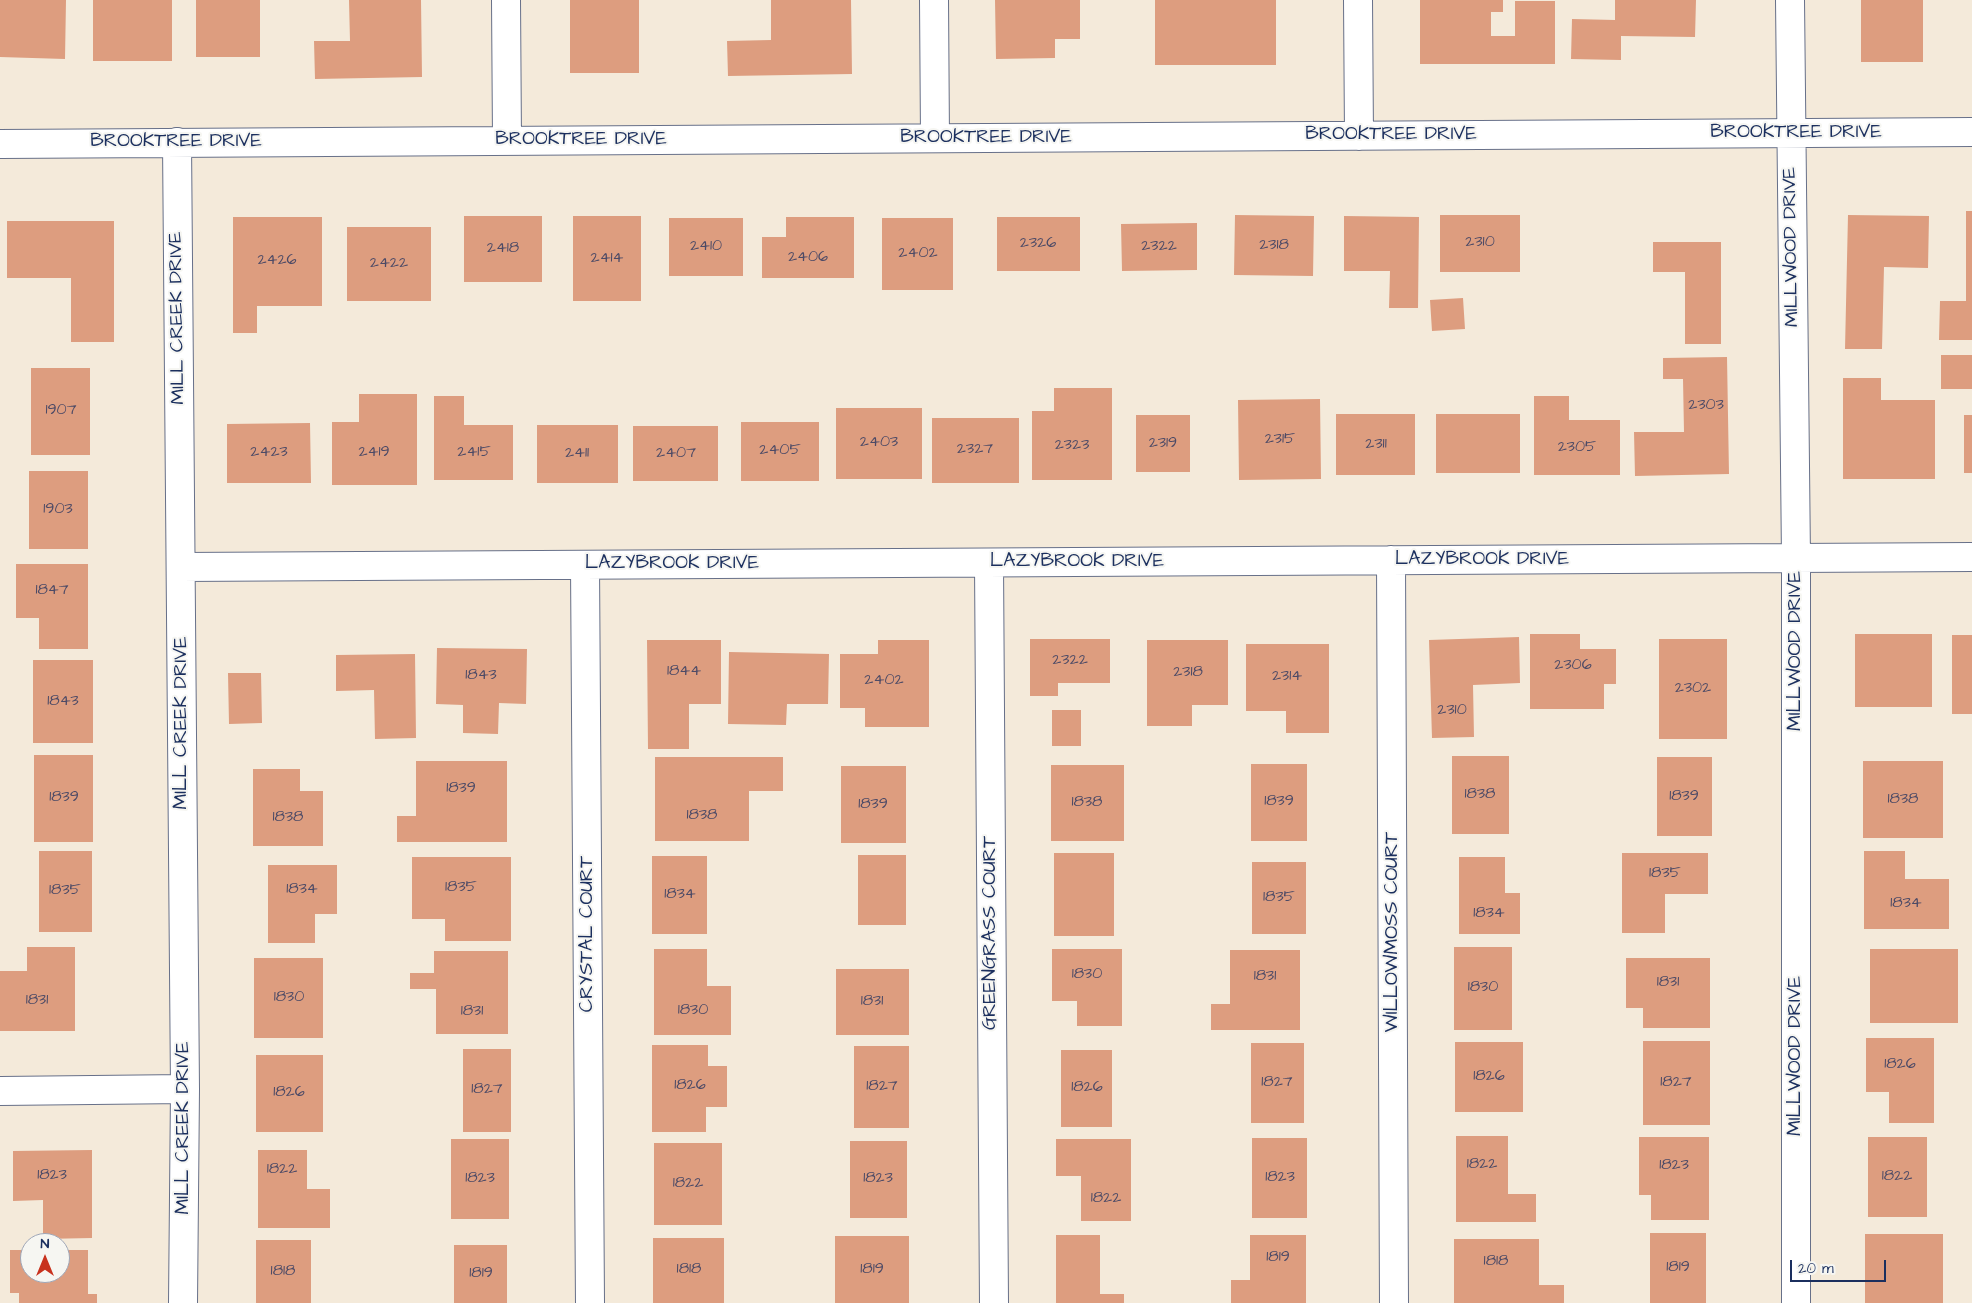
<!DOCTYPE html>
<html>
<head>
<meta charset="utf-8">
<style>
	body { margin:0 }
	#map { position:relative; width:1972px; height:1303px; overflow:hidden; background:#f4eada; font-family:"Architects Daughter",sans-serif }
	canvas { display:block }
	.north { position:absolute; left:20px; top:1233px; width:50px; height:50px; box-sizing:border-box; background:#f6f6f2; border:1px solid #9ea6b7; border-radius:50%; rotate:0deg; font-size:14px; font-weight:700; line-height:20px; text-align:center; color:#1b2f5e }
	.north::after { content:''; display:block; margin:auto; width:18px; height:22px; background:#c8321e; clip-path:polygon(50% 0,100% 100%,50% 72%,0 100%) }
	.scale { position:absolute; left:1790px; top:1260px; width:96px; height:22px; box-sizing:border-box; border:2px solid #1b2f5e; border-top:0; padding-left:6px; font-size:15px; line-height:18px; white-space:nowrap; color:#1b2f5e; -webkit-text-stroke:4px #f6f6f2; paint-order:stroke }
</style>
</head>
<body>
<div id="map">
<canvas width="1972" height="1303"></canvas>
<div class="north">N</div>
<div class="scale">20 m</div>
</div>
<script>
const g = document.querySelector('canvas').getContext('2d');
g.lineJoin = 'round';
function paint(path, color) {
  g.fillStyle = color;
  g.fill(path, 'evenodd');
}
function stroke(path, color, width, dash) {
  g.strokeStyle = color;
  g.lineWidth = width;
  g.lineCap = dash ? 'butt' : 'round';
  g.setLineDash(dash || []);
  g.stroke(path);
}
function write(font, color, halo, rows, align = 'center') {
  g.font = font + ' "Architects Daughter",sans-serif';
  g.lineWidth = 4;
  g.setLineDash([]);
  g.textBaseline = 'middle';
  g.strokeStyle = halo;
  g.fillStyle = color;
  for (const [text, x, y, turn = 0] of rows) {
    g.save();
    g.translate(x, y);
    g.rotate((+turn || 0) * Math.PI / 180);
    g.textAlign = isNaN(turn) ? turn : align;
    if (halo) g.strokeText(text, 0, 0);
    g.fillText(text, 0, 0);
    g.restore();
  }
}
paint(new Path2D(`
	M0 0H66L65 59 0 57Z
	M93 0H172V61H93Z
	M196 0H260V57H196Z
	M349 0H421L422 77 315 79 314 41H350Z
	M570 0H639V73H570Z
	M771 0H851L852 74 728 76 727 41 771 40Z
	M995 0H1080V39H1055V58L996 59Z
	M1155 0H1276V65H1155Z
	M1420 0H1503V12H1491V36H1515V1H1555V64H1420Z
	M1615 0H1696L1695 37 1621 36V60L1571 59 1572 19 1615 20Z
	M1861 0H1923V62H1861Z
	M1966 211H1972V340H1939L1940 301H1966Z
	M1235 215 1314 216 1313 276 1234 275Z
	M1440 215H1520V272H1440Z
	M1848 215 1929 216 1928 268 1884 267 1882 349H1845Z
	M464 216H542V282H464Z
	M573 216H641V301H573Z
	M1344 216 1419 217 1418 308H1389L1390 271H1344Z
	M233 217H322V306H257V333H233Z
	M786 217H854V278H762V237H786Z
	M997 217H1080V271H997Z
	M669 218H743V276H669Z
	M882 218H953V290H882Z
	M7 221H114V342H71V278H7Z
	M1197 223V270L1122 271 1121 224Z
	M347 227H431V301H347Z
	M1653 242H1721V344H1685V272H1653Z
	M1463 298 1465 329 1432 331 1430 300Z
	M1941 355H1972V389H1941Z
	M1727 357 1729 474 1635 476 1634 432H1684L1683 379H1663V358Z
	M31 368H90V455H31Z
	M1843 378H1881V400H1935V479H1843Z
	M1054 388H1112V480H1032V411H1054Z
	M359 394H417V485H332V422H359Z
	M434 396H464V425H513V480H434Z
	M1534 396H1569V420H1620V475H1534Z
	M1320 399 1321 479 1239 480 1238 400Z
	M836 408H922V479H836Z
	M1336 414H1415V475H1336Z
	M1436 414H1520V473H1436Z
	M1136 415H1190V472H1136Z
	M1964 415H1972V473H1964Z
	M932 418H1019V483H932Z
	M741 422H819V481H741Z
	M310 423 311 483H227V424Z
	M537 425H618V483H537Z
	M633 426H718V481H633Z
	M29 471H88V549H29Z
	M16 564H88V649H39V618H16Z
	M1530 634H1580V649H1616V684H1604V709H1530Z
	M1855 634H1932V707H1855Z
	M1952 635H1972V714H1952Z
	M1519 637 1520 683 1473 685 1474 737 1432 738 1429 640Z
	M1030 639H1110V683H1058V696H1030Z
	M1659 639H1727V739H1659Z
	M647 640H721V704H689V749H648Z
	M878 640H929V727H865V708H840V654H878Z
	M1147 640H1228V705H1192V726H1147Z
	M1246 644H1329V733H1286V711H1246Z
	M437 648 527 649 526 704 499 703 498 734 463 733V705L436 704Z
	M729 652 829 654 828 704H787L786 725 728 724Z
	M415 654 416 738 375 739 374 690 336 691V655Z
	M33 660H93V743H33Z
	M228 673H261L262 723 229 724Z
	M1052 710H1081V746H1052Z
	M34 755H93V842H34Z
	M1452 756H1509V834H1452Z
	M655 757H783V791H749V841H655Z
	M1657 757H1712V836H1657Z
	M416 761H507V842H397V816H416Z
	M1863 761H1943V838H1863Z
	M1251 764H1307V841H1251Z
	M1051 765H1124V841H1051Z
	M841 766H906V843H841Z
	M253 769H300V791H323V846H253Z
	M39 851H92V932H39Z
	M1864 851H1905V879H1949V929H1864Z
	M1054 853H1114V936H1054Z
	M1622 853H1708V894H1665V933H1622Z
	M858 855H906V925H858Z
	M652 856H707V934H652Z
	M412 857H511V941H445V919H412Z
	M1459 857H1505V893H1520V934H1459Z
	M1252 862H1306V934H1252Z
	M268 865H337V914H315V943H268Z
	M27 947H75V1031H0V971H27Z
	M1454 947H1512V1030H1454Z
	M654 949H707V986H731V1035H654Z
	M1052 949H1122V1026H1077V1001H1052Z
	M1870 949H1958V1023H1870Z
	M1230 950H1300V1030H1211V1004H1230Z
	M434 951H508V1034H436V989H410V973H434Z
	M254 958H323V1038H254Z
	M1626 958H1710V1028H1643V1008H1626Z
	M836 969H909V1035H836Z
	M1866 1038H1934V1123H1889V1092H1866Z
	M1643 1041H1710V1125H1643Z
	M1455 1042H1523V1112H1455Z
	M1251 1043H1304V1123H1251Z
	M652 1045H708V1066H727V1107H706V1132H652Z
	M854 1046H909V1128H854Z
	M463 1049H511V1132H463Z
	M1061 1050H1112V1127H1061Z
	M256 1055H323V1132H256Z
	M1456 1136H1508V1194H1536V1222H1456Z
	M1639 1137H1709V1220H1651V1195H1639Z
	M1868 1137H1927V1217H1868Z
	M1252 1138H1307V1218H1252Z
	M451 1139H509V1219H451Z
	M1056 1139H1131V1221H1081V1176H1056Z
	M850 1141H907V1218H850Z
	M654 1143H722V1225H654Z
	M92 1150V1238L43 1239V1200L13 1201V1151Z
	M258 1150H307V1189H330V1228H258Z
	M1650 1233H1706V1303H1650Z
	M1865 1234H1943V1303H1865Z
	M1056 1235H1100V1294H1124V1303H1056Z
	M1250 1235H1306V1303H1231V1280H1250Z
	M835 1236H909V1303H835Z
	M653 1238H724V1303H653Z
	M1454 1239H1539V1285H1564V1303H1454Z
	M256 1240H311V1303H256Z
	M454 1245H507V1303H454Z
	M10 1250H30V1273H60V1250H88V1294H97V1303H19V1293H10Z`), '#dd9d7f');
const minor = new Path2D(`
	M506 0 507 140
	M934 0 935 138
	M1358 0 1359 136
	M1790 0 1796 558V1303
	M177 142 185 1089 183 1303
	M0 144 1972 132
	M1391 560 1394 1303
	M989 563 994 1303
	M585 565 590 1303
	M181 567 1972 557
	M0 1091 185 1089`);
stroke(minor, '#677089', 30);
stroke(minor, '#fff', 28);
write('16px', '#4c4a66', null, [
	["2310",1480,243],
	["2326",1038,244],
	["2318",1274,246],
	["2410",706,247],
	["2322",1159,247],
	["2418",503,249],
	["2402",918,254],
	["2406",808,258],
	["2414",607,259],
	["2426",277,261],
	["2422",389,264],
	["2303",1706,406],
	["1907",61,411],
	["2315",1280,440],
	["2403",879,443],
	["2319",1163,444],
	["2311",1376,445],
	["2323",1072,446],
	["2305",1577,448],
	["2327",975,450],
	["2405",780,451],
	["2423",269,453],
	["2419",374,453],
	["2415",474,453],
	["2411",577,454],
	["2407",676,454],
	["1903",58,510],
	["1847",52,591],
	["2322",1070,661],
	["2306",1573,666],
	["1844",684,672],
	["2318",1188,673],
	["1843",481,676],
	["2314",1287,677],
	["2402",884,681],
	["2302",1693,689],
	["1843",63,702],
	["2310",1452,711],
	["1839",461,789],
	["1838",1480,795],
	["1839",1684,797],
	["1839",64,798],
	["1838",1903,800],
	["1839",1279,802],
	["1838",1087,803],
	["1839",873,805],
	["1838",702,816],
	["1838",288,818],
	["1835",1665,874],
	["1835",461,888],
	["1834",302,890],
	["1835",65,891],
	["1834",680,895],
	["1835",1279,898],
	["1834",1906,904],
	["1834",1489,914],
	["1830",1087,975],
	["1831",1265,977],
	["1831",1668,983],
	["1830",1483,988],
	["1830",289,998],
	["1831",37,1001],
	["1831",872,1002],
	["1830",693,1011],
	["1831",472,1012],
	["1826",1900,1065],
	["1826",1489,1077],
	["1827",1277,1083],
	["1827",1676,1083],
	["1826",690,1086],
	["1827",882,1087],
	["1826",1087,1088],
	["1827",487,1090],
	["1826",289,1093],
	["1822",1482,1165],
	["1823",1674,1166],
	["1822",282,1170],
	["1823",52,1176],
	["1822",1897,1177],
	["1823",1280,1178],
	["1823",480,1179],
	["1823",878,1179],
	["1822",688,1184],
	["1822",1106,1199],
	["1819",1278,1258],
	["1818",1496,1262],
	["1819",1678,1268],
	["1818",689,1270],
	["1819",872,1270],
	["1818",283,1272],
	["1819",481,1274]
]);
write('19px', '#1b2f5e', '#f6f6f2', [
	["BROOKTREE DRIVE",1796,133],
	["BROOKTREE DRIVE",1391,135],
	["BROOKTREE DRIVE",986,138],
	["BROOKTREE DRIVE",581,140],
	["BROOKTREE DRIVE",176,142],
	["MILLWOOD DRIVE",1792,247,-91],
	["MILL CREEK DRIVE",178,318,-91],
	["LAZYBROOK DRIVE",1482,560],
	["LAZYBROOK DRIVE",1077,562],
	["LAZYBROOK DRIVE",672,564],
	["MILLWOOD DRIVE",1796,651,-90],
	["MILL CREEK DRIVE",182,723,-90],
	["WILLOWMOSS COURT",1393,932,-90],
	["GREENGRASS COURT",991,933,-90],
	["CRYSTAL COURT",588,934,-90],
	["MILLWOOD DRIVE",1796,1056,-90],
	["MILL CREEK DRIVE",184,1128,-90]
]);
</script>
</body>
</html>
